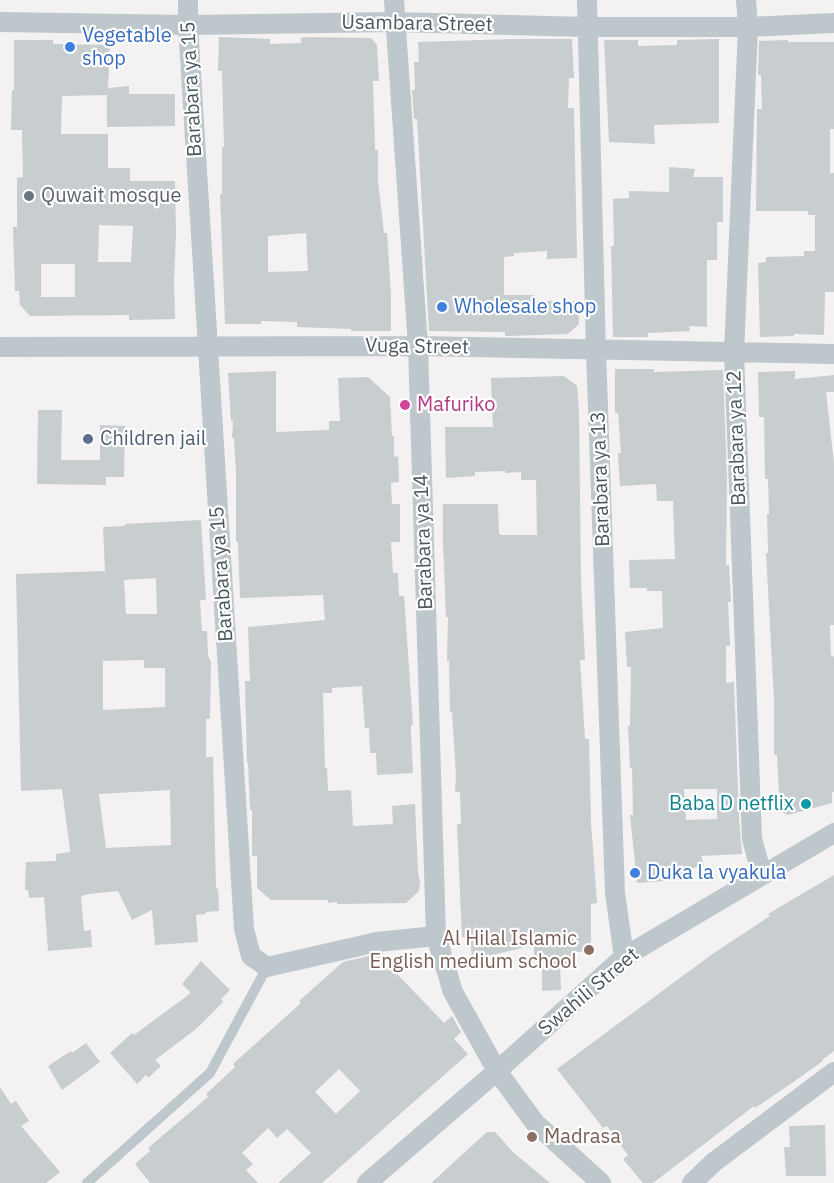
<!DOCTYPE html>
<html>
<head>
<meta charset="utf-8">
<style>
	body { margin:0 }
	canvas { display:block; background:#f3f1f1 }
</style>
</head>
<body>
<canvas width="834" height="1183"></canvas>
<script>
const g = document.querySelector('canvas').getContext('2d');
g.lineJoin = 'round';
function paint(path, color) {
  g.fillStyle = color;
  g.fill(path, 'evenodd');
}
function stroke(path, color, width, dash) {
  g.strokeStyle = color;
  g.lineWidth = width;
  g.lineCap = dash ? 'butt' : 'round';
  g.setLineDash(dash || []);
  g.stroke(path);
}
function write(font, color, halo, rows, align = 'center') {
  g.font = font + ' "IBM Plex Sans",sans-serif';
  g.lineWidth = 4.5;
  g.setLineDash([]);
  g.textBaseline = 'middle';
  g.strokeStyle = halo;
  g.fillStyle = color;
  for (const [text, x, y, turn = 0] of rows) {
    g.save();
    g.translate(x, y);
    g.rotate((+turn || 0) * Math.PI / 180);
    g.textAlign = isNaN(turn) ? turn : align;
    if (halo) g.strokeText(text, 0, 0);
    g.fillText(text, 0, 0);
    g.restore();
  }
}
paint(new Path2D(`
	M219 37 270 39V44L301 43V38L309 37 371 38 377 45 379 81H373L375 150H378V181L384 233H387L391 294V331H351V329L297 327V322L261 321V324H225L220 194H222V147H224L222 71H218ZM306 233 308 271 268 272V236Z
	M514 39H572L574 78H569L568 108H574L577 258 547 259V251L514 253V256L504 257V295H534V301H578L579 324 568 334 508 336H505V332L429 331 417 119H414L412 90H415L414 62H419L418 42Z
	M719 39V123L654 125 655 144 609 142 604 40H638V46L677 45V40Z
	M14 40H53V44L110 45 108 88 129 86V94H175V126L107 127V95L62 96 61 134H108V168H130V181H175L176 233 174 282 175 319 129 320V315L30 316 20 305 19 291H15L13 227H17V178L23 177 22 130H11L12 90H14ZM99 225 133 226 131 262H98ZM41 264H75V297H41Z
	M788 40V42H834V129H830V173H834V292H825L824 335 794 334V336L760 337 758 263 766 262V257L804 256V251H815V215H808V211H756L757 109H762L761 75H758L759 41Z
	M669 167 695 169 693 177H723V222H717V260H707V327L689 326 690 331 648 333V337H613L611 246H614L613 199 629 198V191L669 192Z
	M615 369H654V372L723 370 727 477 726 565H729L731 602H728L730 646H726V683L734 682 739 818 742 854 701 856 704 865 690 869 691 879 637 883 630 815H633L632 768H630L628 726H630L631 667H627L625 632 663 628 662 591H647V588H630L629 560 675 559 673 501H657L656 484 620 486 618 453H621L618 413H615ZM684 789H717V819L686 820Z
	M276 371V432L329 430V421H340L338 378 368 377 390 397 392 436H394V457L398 456 399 482 391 483 392 504H400V542H391L393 573H398L399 596H404L413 725H411V733L413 773 377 775 376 753H370L369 728H365L362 686 332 688V693H323L325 768H327L328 791 351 790 353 826 393 824 392 806 415 804 418 873 420 881 419 891 406 903 337 904V902L328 903V900H271L257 888V856H252V810H250L248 763H247L245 681H250L248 627 325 620 323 595 240 598 238 542H236V473L234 438H232L233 421H231L228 373Z
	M795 371V379L834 375V392H826L834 463V625H830L831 657 834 656V792H832V803L788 815 780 811 777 755H774V700L766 553H768L767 514H769L768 479H765L764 417H759L758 372Z
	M564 376 577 386 579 411 581 583 585 660H580L585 739H589L591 822 597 903 591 904V952H572L571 967 560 966 561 990 542 991V964H534V945L472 960 470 937H462L457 824H461L460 792H455L456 776 452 712H450L449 661H447L448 617H446L443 543V504H498L499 533 501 535H537L536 480H521V472L506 473 505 471 475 472V476L446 478 445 427H493L491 378Z
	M38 410H62L61 460H100V425L125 426 124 477H106V485L37 484Z
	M201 520 206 600H200L202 631H207L208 656 211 662 210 719H206V757H213L216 889 218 888 219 911 206 912V914L196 915 198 942 155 945 152 910 132 920 118 891 89 894 81 896 84 931 91 930 92 947 48 951 44 897 29 898 28 890H25L26 862 56 861V854L70 852V850L62 789 21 791 16 574 105 571 103 527 125 526V524ZM156 578 157 614H126L124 580ZM144 660V668H165V707L103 710V661ZM170 790 171 845 106 848 99 794Z
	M834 875V1051L822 1060 823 1061 789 1085 755 1108 754 1106 653 1183H643L623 1159 628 1155 607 1126 603 1128 557 1069 711 955 770 916 768 914Z
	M378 954 444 1023 452 1016 461 1032 454 1039 468 1054 322 1183H278L311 1153 287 1129 277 1138 268 1128 242 1153 253 1164 246 1170 258 1183H150L135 1164 150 1151 148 1148 208 1097 206 1094 235 1067 233 1064 301 1003 299 1001 343 962ZM339 1069 360 1091 336 1114 315 1092Z
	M201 961 230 990 221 999 223 1002 196 1029 155 1060 161 1066 148 1078 146 1075 137 1084 110 1053 132 1033 134 1035 191 993 182 984Z
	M86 1043 100 1062 62 1090 48 1066 71 1051 72 1053Z
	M0 1087 11 1104 16 1101 29 1121 21 1126 60 1172 46 1183H0Z
	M825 1125 826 1176H786L784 1147H790L789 1126Z
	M487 1132H495L513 1152 550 1183H431Z`), '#c8cdcf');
stroke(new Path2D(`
	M87 1183 210 1073 267 967`), '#bec7cc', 10);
stroke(new Path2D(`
	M188 0V25L244 929 251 956 267 967 377 942 436 936
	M394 0 418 346 436 936 453 992 497 1071 535 1123 601 1183
	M587 0 596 351 615 893 624 957
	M746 0 748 27 734 353 752 839 762 875
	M0 22 188 25 395 22 587 27H748L834 23
	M0 347 418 346 834 354
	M367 1183 497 1071 624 957 834 833
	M692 1183 714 1162 834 1072`), '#bec7cc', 20);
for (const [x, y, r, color] of [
	[70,47,6,"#3f7fe0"],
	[29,196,6,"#6b7280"],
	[442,307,6,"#3f7fe0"],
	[405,405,6,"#d1479c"],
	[88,439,6,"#5c6f8a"],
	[806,804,6,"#0f9aa8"],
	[635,873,6,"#3f7fe0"],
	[589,950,6,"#8d6e63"],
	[532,1137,6,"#8d6e63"]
]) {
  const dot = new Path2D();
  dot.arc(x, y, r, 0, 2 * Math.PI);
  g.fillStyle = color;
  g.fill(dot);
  stroke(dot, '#fff', 2);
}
write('20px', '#4a575c', '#fff', [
	["Usambara Street",417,24,1],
	["Barabara ya 15",192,89,-93],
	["Vuga Street",417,347,1],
	["Barabara ya 12",737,438,-92],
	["Barabara ya 13",601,479,-92],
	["Barabara ya 14",424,542,-92],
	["Barabara ya 15",222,574,-94],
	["Swahili Street",589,992,-40]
]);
write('20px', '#366cbe', '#fff', [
	["Vegetable",82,36],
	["shop",82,59],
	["Wholesale shop",454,307],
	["Duka la vyakula",647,873]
], 'left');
write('20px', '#5b616d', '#fff', [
	["Quwait mosque",41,196]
], 'left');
write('20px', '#b23c85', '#fff', [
	["Mafuriko",417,405]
], 'left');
write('20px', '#4e5e75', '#fff', [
	["Children jail",100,439]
], 'left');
write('20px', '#0d838f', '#fff', [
	["Baba D netflix",794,804]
], 'right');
write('20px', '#785e54', '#fff', [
	["Al Hilal Islamic",577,939],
	["English medium school",577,962],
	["Madrasa",544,1137,"left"]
], 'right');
</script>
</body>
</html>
